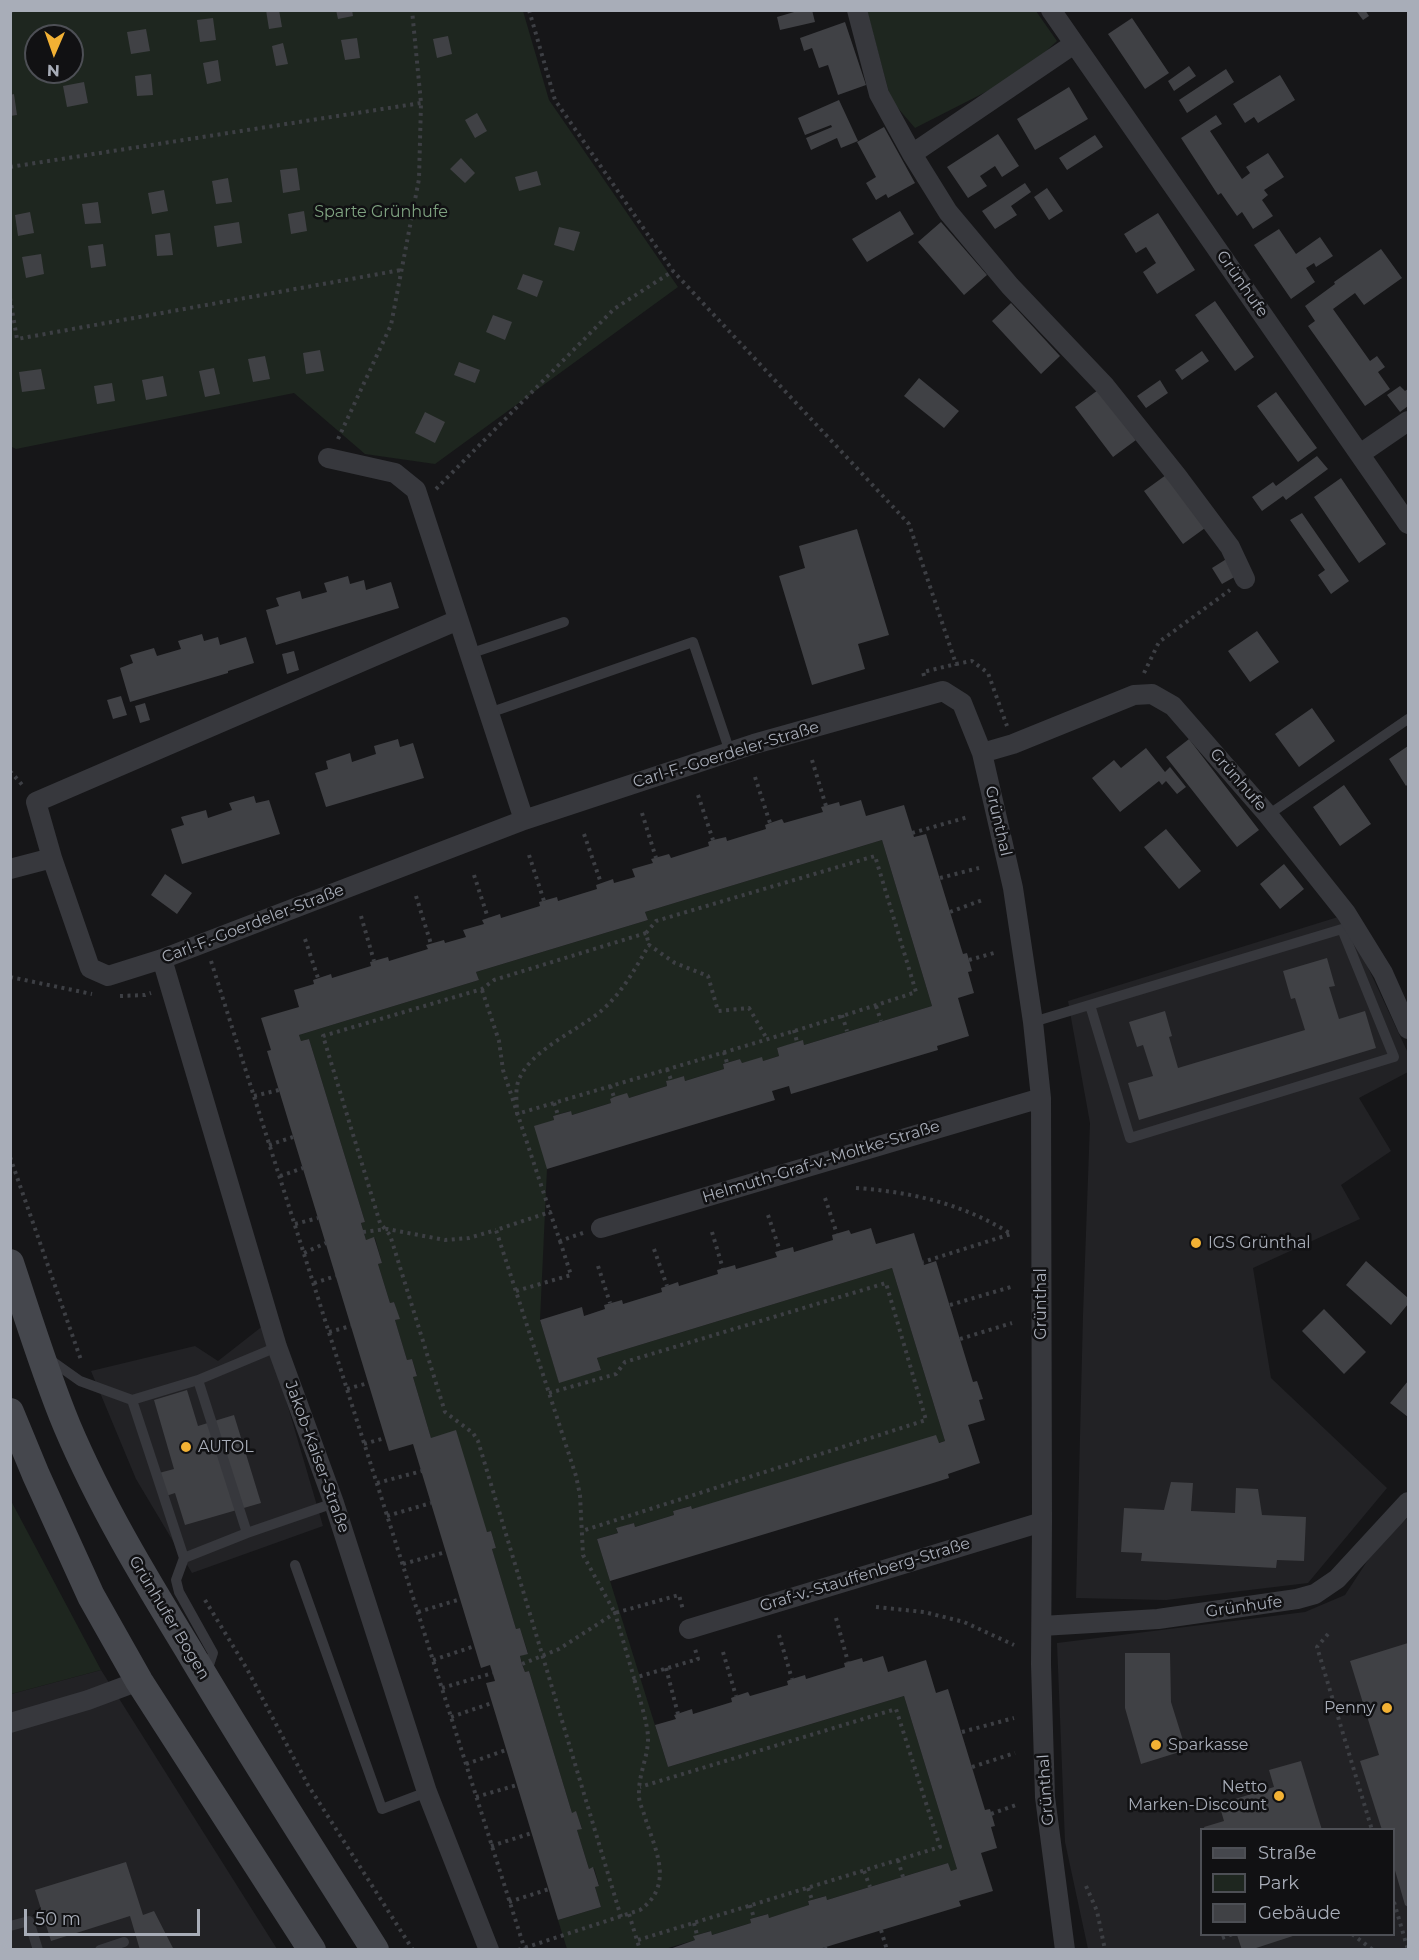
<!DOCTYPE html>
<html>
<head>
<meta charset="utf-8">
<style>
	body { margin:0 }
	#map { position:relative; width:1419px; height:1960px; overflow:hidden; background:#161618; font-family:Montserrat,sans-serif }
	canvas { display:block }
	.frame { position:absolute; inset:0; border:12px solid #a8adb8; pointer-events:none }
	.legend { position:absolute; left:1200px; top:1828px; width:195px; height:108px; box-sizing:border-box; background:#111113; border:2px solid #4d4f55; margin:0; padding:8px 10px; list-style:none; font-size:18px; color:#a8adb8 }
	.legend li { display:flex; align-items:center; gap:12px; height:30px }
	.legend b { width:30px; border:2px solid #4d4f55 }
	.north { position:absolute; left:24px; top:24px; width:60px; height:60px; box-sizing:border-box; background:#111113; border:2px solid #4d4f55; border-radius:50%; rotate:182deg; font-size:16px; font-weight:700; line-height:24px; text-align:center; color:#a8adb8 }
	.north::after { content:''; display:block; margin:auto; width:21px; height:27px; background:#f2b134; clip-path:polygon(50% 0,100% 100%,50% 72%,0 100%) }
	.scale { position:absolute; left:24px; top:1909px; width:176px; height:27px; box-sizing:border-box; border:3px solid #a8adb8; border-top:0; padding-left:8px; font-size:18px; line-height:21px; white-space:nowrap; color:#a8adb8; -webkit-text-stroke:4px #111113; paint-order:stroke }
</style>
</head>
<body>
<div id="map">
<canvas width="1419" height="1960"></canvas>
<div class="frame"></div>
<ul class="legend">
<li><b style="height:8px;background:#45474d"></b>Straße</li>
<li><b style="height:16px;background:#1e261f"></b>Park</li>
<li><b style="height:16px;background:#404145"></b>Gebäude</li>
</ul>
<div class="north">N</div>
<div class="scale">50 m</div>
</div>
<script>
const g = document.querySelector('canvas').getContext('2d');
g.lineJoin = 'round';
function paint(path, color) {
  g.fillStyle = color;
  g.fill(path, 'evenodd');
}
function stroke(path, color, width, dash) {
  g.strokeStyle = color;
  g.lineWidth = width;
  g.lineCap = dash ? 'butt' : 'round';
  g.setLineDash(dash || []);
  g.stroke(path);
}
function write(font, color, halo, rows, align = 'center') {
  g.font = font + ' Montserrat,sans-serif';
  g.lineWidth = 5;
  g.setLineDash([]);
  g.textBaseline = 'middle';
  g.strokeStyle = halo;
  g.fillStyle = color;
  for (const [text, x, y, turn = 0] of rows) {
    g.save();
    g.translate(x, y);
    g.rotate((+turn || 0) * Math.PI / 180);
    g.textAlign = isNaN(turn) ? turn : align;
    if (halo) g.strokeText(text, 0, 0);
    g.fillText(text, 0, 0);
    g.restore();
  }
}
paint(new Path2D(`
	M1338 917 1358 946 1408 1053V1072L1359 1098 1391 1151 1341 1185 1360 1219 1253 1268 1271 1378 1387 1488 1308 1583 1166 1600 1076 1598 1083 1315 1090 1123 1068 1001Z
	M264 1325 323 1526 192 1573 136 1479 91 1371 195 1346 218 1361Z
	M1408 1518V1949H1088L1065 1842 1057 1643 1305 1612 1345 1595 1383 1537ZM1202 1830H1394V1934H1202Z
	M101 1670 277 1949 11 1950V1694Z`), '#222225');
paint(new Path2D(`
	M10 11H523L549 100 678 287 435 464 365 454 294 393 16 449 10 446ZM36 36H72V72H36Z
	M867 11H1036L1057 41 1023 73 915 128 891 100Z
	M882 840 932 1006 804 1045 803 1041 777 1048 779 1056 763 1061 742 1063 740 1059 723 1064 724 1069 685 1081 684 1076 666 1082 667 1086 629 1098 610 1099 611 1103 572 1115 570 1111 553 1116 554 1120 547 1169 540 1320 559 1382 601 1370 597 1358 892 1268 945 1441 692 1509 690 1506 673 1511 674 1515 635 1527 634 1523 616 1529 618 1533 597 1539 668 1767 904 1696 957 1869 951 1871 948 1863 827 1900 825 1896 808 1901 809 1906 769 1918 767 1914 750 1919 751 1923 712 1935 710 1931 694 1936 695 1940 665 1949H567L558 1920 601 1907 595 1887 599 1885 594 1868 589 1869 577 1830 582 1828 576 1812 572 1813 529 1671 525 1672 520 1656 528 1653 520 1628 516 1629 492 1549 496 1548 491 1531 487 1532 431 1438 413 1377 417 1375 412 1359 407 1360 395 1320 399 1319 394 1302 390 1303 378 1264 382 1263 375 1238 366 1240 361 1223 365 1222 309 1039 301 1041 299 1035 479 980 476 972 648 920 645 912Z
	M10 1499 101 1670 11 1694H10Z`), '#1e261f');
paint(new Path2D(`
	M266 10H279L282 27 269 29Z
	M336 10H352L353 16 338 19Z
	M801 10H812L815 22 780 30 777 17Z
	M1359 10H1365L1369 16 1363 20 1357 12Z
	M213 18 216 40 200 42 197 20Z
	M1132 18 1169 73 1145 89 1108 34Z
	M845 22 866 85 838 95 828 65 819 68 812 48 804 51 800 38Z
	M146 29 150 51 131 54 127 32Z
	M448 36 452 54 437 58 433 39Z
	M357 38 360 58 345 60 341 40Z
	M76 40 79 62 72 63V41Z
	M283 43 288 64 276 66 272 46Z
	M218 60 221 81 207 84 203 63Z
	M1189 66 1196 76 1174 91 1168 81Z
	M1226 69 1234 82 1187 113 1179 100Z
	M151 74 153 95 137 96 135 76Z
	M1280 75 1295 100 1258 123 1254 117 1245 123 1233 104Z
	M84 82 88 103 67 107 63 86Z
	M1069 87 1088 119 1035 150 1017 119Z
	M14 94 17 115 10 116V95Z
	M839 100 858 141 841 148 837 138 811 150 806 138 832 127 831 125 805 135 798 118Z
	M477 113 487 131 475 138 465 120Z
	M1216 115 1222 124 1210 131 1242 179 1250 173 1246 167 1268 153 1284 177 1264 190 1268 195 1262 200 1273 216 1253 229 1242 212 1237 216 1221 193 1218 195 1181 138Z
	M884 127 915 183 888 198 886 194 876 200 866 183 876 177 857 142Z
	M998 134 1019 166 1002 177 995 166 980 176 987 186 968 198 947 167Z
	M1095 135 1103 147 1067 170 1059 158Z
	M461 158 475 173 465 183 450 169Z
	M297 168 300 190 283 193 280 170Z
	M537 171 541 185 519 191 515 177Z
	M228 178 232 202 216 204 212 181Z
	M1025 183 1031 192 1011 206 1017 215 995 229 982 211Z
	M1047 188 1063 211 1049 220 1034 197Z
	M164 190 168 211 152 214 148 193Z
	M98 202 101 223 85 224 82 204Z
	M304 211 307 231 291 234 288 214Z
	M900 211 914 234 867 262 852 239Z
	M30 212 34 233 18 236 15 215Z
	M1158 213 1195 270 1157 294 1143 272 1156 263 1146 247 1136 253 1124 234Z
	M239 222 242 243 217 247 214 226Z
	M941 222 987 275 964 295 918 242Z
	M559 227 580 232 574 251 554 245Z
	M1279 229 1296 254 1320 237 1333 256 1316 267 1314 263 1306 268 1315 282 1291 299 1254 245Z
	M170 233 173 255 157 256 155 235Z
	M103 244 106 266 91 268 88 246Z
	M1381 249 1402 278 1364 305 1355 293 1333 309 1370 361 1377 356 1385 367 1378 372 1390 389 1365 406 1308 326 1315 321 1305 306 1335 284 1334 282Z
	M41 254 44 274 26 278 22 257Z
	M523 274 543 281 537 297 517 289Z
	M1215 301 1254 357 1235 371 1195 315Z
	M1011 303 1060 356 1041 374 992 321Z
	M493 315 512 322 505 340 486 332Z
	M320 350 324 371 306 374 303 353Z
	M1202 351 1209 361 1182 380 1175 370Z
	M265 356 270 379 253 382 248 359Z
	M459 362 480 370 475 383 454 375Z
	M214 368 220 394 205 397 199 371Z
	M41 369 45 389 22 392 19 372Z
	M163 376 167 396 146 400 142 380Z
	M919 378 959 411 944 428 904 396Z
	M1160 380 1168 393 1146 408 1137 396Z
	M112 383 115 401 97 404 94 386Z
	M1400 386 1405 391 1408 389V406L1400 412 1387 395Z
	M1098 390 1136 440 1113 457 1075 407Z
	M1276 392 1317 448 1298 462 1257 406Z
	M425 412 445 422 435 443 415 433Z
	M1317 456 1328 469 1286 500 1283 496 1262 511 1252 497 1273 482 1276 486Z
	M1166 475 1205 528 1183 544 1144 491Z
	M1341 478 1386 544 1359 563 1314 497Z
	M1302 513 1349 581 1331 594 1318 575 1325 570 1290 520Z
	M857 529 889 635 858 644 865 669 812 685 779 576 805 568 799 546Z
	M1228 558 1238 575 1222 584 1212 568Z
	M348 576 350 584 364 580 366 590 391 582 399 608 276 645 266 610 279 606 276 598 300 591 302 599 327 592 324 583Z
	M1257 631 1279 662 1250 682 1228 651Z
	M202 634 204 641 218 637 220 645 246 637 254 663 228 671V673L130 702 120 668 133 663 130 655 154 648 157 656 181 649 178 641Z
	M294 651 299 670 287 674 282 654Z
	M121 696 127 715 113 719 107 700Z
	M145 703 150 720 140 723 135 706Z
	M1312 708 1335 741 1299 767 1275 734Z
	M398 739 400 747 413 743 424 778 326 807 315 773 328 769 326 761 350 753 352 762 376 754 374 746Z
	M1189 739 1259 830 1237 847 1166 757Z
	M1408 746V784L1406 786 1389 759Z
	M1146 748 1165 772 1170 767 1186 787 1177 794 1166 781 1162 785 1159 781 1120 812 1092 778 1114 760 1121 768Z
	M1344 785 1371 824 1340 846 1313 807Z
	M254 796 256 803 269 800 280 834 182 864 171 829 184 825 181 817 206 810 208 818 232 810 229 803Z
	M861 800 866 816 904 805 914 837 926 834 963 954 967 953 972 971 968 972 974 993 958 998 969 1036 937 1046 938 1050 791 1094 789 1086 772 1091 775 1100 547 1169 534 1126 554 1120 553 1116 571 1111 572 1115 611 1103 610 1099 614 1097 627 1093 629 1098 667 1086 666 1081 671 1080 684 1076 685 1081 724 1069 723 1064 740 1059 742 1063 762 1057 763 1061 779 1056 777 1048 803 1040 804 1045 932 1006 882 840 645 912 648 920 476 972 479 980 299 1035 301 1041 309 1039 365 1222 361 1223 366 1240 374 1237 382 1263 378 1264 390 1303 394 1302 400 1319 395 1320 407 1360 412 1359 417 1376 413 1377 431 1438 456 1430 487 1532 491 1531 496 1548 492 1549 516 1629 520 1628 528 1654 520 1656 522 1664 525 1672 529 1671 572 1813 576 1811 582 1829 577 1830 589 1869 593 1867 599 1886 595 1887 601 1907 558 1920 486 1683 495 1681 490 1665 481 1668 413 1444 389 1451 267 1051 271 1050 261 1018 299 1007 294 990 314 984 313 980 331 974 332 978 371 966 370 962 388 957 389 961 428 949 426 945 444 940 445 943 466 937 463 930 484 924 482 920 500 914 501 918 540 906 539 902 557 897 558 901 597 889 596 885 613 879 614 883 635 877 632 869 653 863 651 859 669 854 671 858 709 846 708 842 713 840 726 837 727 841 766 829 765 825 770 823 782 819 784 823 823 812 821 807 839 802 840 806Z
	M1166 829 1201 871 1179 889 1144 847Z
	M1284 864 1304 889 1280 909 1260 884Z
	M165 874 192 893 177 914 151 895Z
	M1327 958 1335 986 1329 987 1339 1019 1365 1011 1376 1048 1139 1120 1128 1083 1153 1076 1143 1045 1137 1047 1129 1022 1165 1011 1172 1036 1169 1037 1178 1068 1305 1030 1295 998 1291 999 1283 971Z
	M871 1228 876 1244 914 1233 924 1265 936 1261 973 1382 977 1381 983 1399 979 1400 985 1420 968 1425 980 1463 948 1474 949 1478 930 1484 610 1581 597 1539 618 1533 616 1528 634 1523 635 1527 674 1515 673 1511 691 1506 692 1509 936 1435 939 1443 945 1441 892 1268 597 1358 601 1370 559 1383 540 1320 582 1307 584 1316 605 1309 604 1305 622 1300 623 1304 662 1292 661 1288 678 1282 679 1286 718 1274 717 1270 735 1265 736 1269 777 1257 775 1252 793 1247 794 1252 833 1240 832 1235 849 1230 851 1234Z
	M1366 1261 1408 1298V1304L1391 1325 1346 1285Z
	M1324 1309 1366 1352 1344 1374 1302 1331Z
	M1408 1381V1417L1390 1403Z
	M187 1390 198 1426 234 1415 261 1503 185 1525 175 1493 166 1496 159 1473 174 1469 154 1400Z
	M1171 1482 1193 1483 1191 1511 1235 1513 1236 1488 1258 1489 1262 1515 1306 1517 1304 1561 1277 1560 1276 1568 1141 1561 1142 1553 1121 1552 1124 1508 1164 1510Z
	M1408 1643V1907L1405 1905 1394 1867V1830H1382L1360 1761 1379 1755 1350 1661Z
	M1125 1653H1170L1171 1702 1186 1750 1141 1764 1125 1708Z
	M883 1656 888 1672 926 1660 936 1693 948 1689 985 1810 990 1809 995 1826 991 1827 997 1848 981 1853 993 1891 959 1901 961 1906 816 1950H667L695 1940 693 1936 697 1935 711 1931 712 1935 751 1923 750 1919 768 1914 769 1918 809 1905 808 1901 826 1896 827 1900 948 1863 951 1871 957 1869 904 1696 668 1767 655 1725 676 1719 674 1715 692 1709 693 1714 732 1702 731 1698 736 1696 748 1692 750 1696 788 1685 787 1681 792 1679 805 1675 806 1679 845 1667 844 1663 848 1662 862 1658 863 1662Z
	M1301 1761 1322 1830H1205L1204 1827 1224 1821 1219 1804 1274 1787 1269 1770Z
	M126 1862 143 1915 154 1911 174 1950H140L130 1916 51 1941 35 1890Z
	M1237 1935H1296L1250 1950H1242Z`), '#404145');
stroke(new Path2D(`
	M529 10 555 100 673 271 909 524 956 664 972 661 988 673 1007 726
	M10 11 14 10
	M10 167 421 103
	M10 298 17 339 401 270
	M338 439 391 325 419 179 421 103 412 10
	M436 489 614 309 673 271
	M1144 673 1159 642 1230 590
	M924 676 923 672 956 664
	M812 760 826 806
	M10 771 24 787
	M755 777 770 823
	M698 795 713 840
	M642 813 656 858
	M912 833 968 817
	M584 834 601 883
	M529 855 544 901
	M474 875 488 918
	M940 878 979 868
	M416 896 431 944
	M950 912 985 899
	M361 916 374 961
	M646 933 656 921 875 856 916 992C784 1036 650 1074 517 1114 517 1104 515 1092 518 1082 529 1050 576 1032 601 1011 622 993 635 969 649 945L675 963 708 976 718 1011 749 1008 767 1039
	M305 939 318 978
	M969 960 994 953
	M211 961 525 1950
	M10 977 92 994
	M482 990 499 1041 503 1070 550 1212
	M120 996 145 995 151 993
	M876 1006 881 1021
	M842 1015 847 1031
	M794 1030 797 1042
	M724 1052 727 1063
	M667 1069 671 1080
	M610 1086 614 1097
	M254 1096 279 1090
	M554 1103 558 1115
	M269 1145 293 1137
	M10 1157 81 1360
	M280 1176 303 1168
	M856 1188C912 1192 964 1204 1011 1234L923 1262
	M825 1198 837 1234
	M768 1215 780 1251
	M295 1224 318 1218
	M363 1232 387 1229 445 1240 469 1238 496 1230
	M712 1232 723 1269
	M583 1233 560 1241 550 1212 496 1230 576 1476 580 1495 583 1555 615 1613 679 1595 683 1610
	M654 1249 667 1286
	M304 1253 326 1243
	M598 1266 610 1303
	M314 1283 336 1276
	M516 1291 571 1275 560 1241
	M950 1305 1011 1287
	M329 1332 351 1326
	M960 1339 1012 1323
	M347 1389 368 1383
	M549 1393 616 1374 625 1362 886 1283 926 1420 582 1531
	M364 1444 385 1438
	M377 1483 422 1471
	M387 1516 431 1503
	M403 1564 446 1552
	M205 1600 247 1669 308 1785 413 1950
	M876 1607 924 1612 964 1622 1014 1645
	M418 1612 461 1599
	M836 1618 848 1662
	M1328 1634 1317 1647 1372 1830
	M779 1635 792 1679
	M723 1652 736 1696
	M433 1660 475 1646
	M522 1664 559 1649 615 1613 634 1678 698 1659 695 1649
	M666 1668 678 1714
	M442 1688 493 1673
	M451 1717 492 1703
	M962 1732 1014 1718
	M466 1764 506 1750
	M972 1767 1015 1753
	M476 1797 517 1785
	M991 1814 1016 1805
	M491 1846 532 1833
	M898 1860 903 1877
	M864 1871 870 1887
	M1086 1886 1097 1911 1105 1950
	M808 1888 812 1900
	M509 1902 549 1889
	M1394 1902 1408 1950
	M750 1905 754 1918
	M629 1914 640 1950
	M621 1917 478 1441 473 1433 445 1412 390 1235 380 1223 323 1036 482 989 494 980 646 933 649 945
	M694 1923 697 1935
	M881 1930 887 1950
	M1352 1934 1373 1950
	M1222 1938 1233 1934
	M638 1940 940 1847 896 1709 640 1787
	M825 1947 826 1950
	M518 1950 640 1910C676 1884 654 1848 644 1814 642 1808 639 1802 639 1796 638 1776 647 1760 648 1741 649 1726 638 1694 634 1678`), '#3d3f44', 4, [3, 4.5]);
stroke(new Path2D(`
	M469 654 564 622
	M489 713 693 642 730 752
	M1268 815 1408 719
	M1033 1022 1342 929 1394 1057 1130 1138 1090 1005
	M49 1359 80 1381 132 1400 198 1380 277 1347
	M198 1380 247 1533
	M132 1400 184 1558 176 1580 179 1592 213 1653 207 1671
	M184 1558 247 1533 334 1503
	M295 1565 382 1809 427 1792
	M10 1926 29 1921 38 1950
	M100 1950 124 1942`), '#37383d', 10);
stroke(new Path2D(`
	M857 10 879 94 912 154 948 212 1010 286 1105 386 1177 476 1230 547 1245 579
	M1051 10 1408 524
	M912 154 1074 44
	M1360 454 1408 421
	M328 458 395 473 416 490 524 820
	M982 753 1013 744 1134 695 1152 694 1173 706 1268 815 1346 913 1383 973 1408 1029
	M52 858 36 802 458 620
	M10 869 52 858 90 968 108 976 162 959 524 820 754 744 943 691 962 703 982 753 1013 888 1033 1022 1041 1098 1042 1522 1041 1664 1045 1797 1065 1950
	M162 959 277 1347 334 1503 427 1792 489 1950
	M601 1228 1041 1098
	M1042 1626 1158 1619 1297 1599 1315 1594 1337 1579 1408 1502
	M689 1629 1042 1522
	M10 1723 88 1700 139 1681`), '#37383d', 20);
stroke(new Path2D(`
	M10 1263C28 1317 45 1373 67 1426 100 1504 144 1577 188 1649 248 1751 312 1850 375 1950
	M10 1412 36 1475 91 1596 139 1681 312 1950`), '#45474d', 28);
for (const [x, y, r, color] of [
	[1196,1243,6,"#f2b134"],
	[186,1447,6,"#f2b134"],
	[1387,1708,6,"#f2b134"],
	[1156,1745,6,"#f2b134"],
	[1279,1796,6,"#f2b134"]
]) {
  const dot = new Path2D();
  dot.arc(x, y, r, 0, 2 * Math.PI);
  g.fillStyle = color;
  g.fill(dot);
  stroke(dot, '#111113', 2);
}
write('16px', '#7fa381', '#111113', [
	["Sparte Grünhufe",381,212]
]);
write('16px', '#a8adb8', '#111113', [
	["Grünhufe",1242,284,55],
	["Carl-F.-Goerdeler-Straße",726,755,-17],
	["Grünhufe",1238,780,49],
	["Grünthal",998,821,77],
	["Carl-F.-Goerdeler-Straße",253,924,-21],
	["Helmuth-Graf-v.-Moltke-Straße",821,1162,-17],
	["Grünthal",1041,1304,-90],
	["Jakob-Kaiser-Straße",317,1457,70],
	["Graf-v.-Stauffenberg-Straße",865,1575,-17],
	["Grünhufe",1244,1607,-8],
	["Grünhufer Bogen",169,1618,59],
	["Grünthal",1046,1790,-94]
]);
write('16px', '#a8adb8', '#111113', [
	["IGS Grünthal",1208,1243],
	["AUTOL",198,1447],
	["Penny",1375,1708,"right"],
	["Sparkasse",1168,1745],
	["Netto",1267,1787,"right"],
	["Marken-Discount",1267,1805,"right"]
], 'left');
</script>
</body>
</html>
